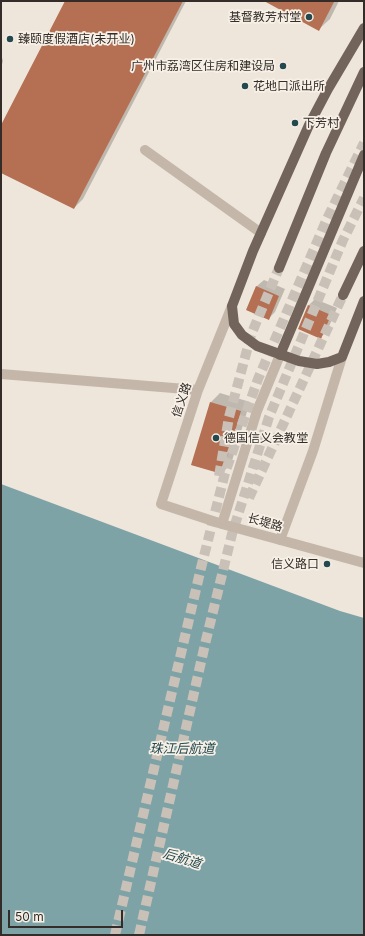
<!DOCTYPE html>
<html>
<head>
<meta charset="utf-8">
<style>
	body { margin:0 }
	#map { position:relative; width:365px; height:936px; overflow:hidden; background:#eee6db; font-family:Inter,sans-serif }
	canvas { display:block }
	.frame { position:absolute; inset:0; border:2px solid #332c28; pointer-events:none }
	.scale { position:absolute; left:8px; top:910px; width:115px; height:18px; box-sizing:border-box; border:2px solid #332c28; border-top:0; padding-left:5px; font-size:12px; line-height:14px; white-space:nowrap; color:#332c28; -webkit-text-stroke:3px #f6f0e7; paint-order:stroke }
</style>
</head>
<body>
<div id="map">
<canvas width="365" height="936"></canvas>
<div class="frame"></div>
<div class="scale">50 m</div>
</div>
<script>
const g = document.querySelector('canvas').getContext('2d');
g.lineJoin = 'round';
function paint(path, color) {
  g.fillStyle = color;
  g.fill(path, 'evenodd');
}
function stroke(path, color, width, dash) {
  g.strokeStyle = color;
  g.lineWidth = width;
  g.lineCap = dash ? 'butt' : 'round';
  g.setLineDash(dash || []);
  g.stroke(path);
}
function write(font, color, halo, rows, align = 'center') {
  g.font = font + ' Inter,"Noto Sans SC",sans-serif';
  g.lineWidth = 3.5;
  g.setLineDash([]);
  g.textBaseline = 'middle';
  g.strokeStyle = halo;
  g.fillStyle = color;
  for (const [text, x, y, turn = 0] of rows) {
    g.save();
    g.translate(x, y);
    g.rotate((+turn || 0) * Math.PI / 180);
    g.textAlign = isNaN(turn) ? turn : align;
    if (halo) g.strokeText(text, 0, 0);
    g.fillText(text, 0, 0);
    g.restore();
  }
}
paint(new Path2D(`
	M1 484 340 611 364 618V935H1Z`), '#7ea3a7');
paint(new Path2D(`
	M66 1H186L83 199 74 208 1 172V127Z
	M266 1H339L330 19 318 30Z
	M1 54 3 61 1 68Z
	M264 280 285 289 275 312 269 318 247 309 257 286Z
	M315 299 337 308 327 331 321 337 299 328 309 305Z
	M220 393 250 402 231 464 222 473 192 465 211 402Z`), '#0003');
paint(new Path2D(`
	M65 1H183L74 209 1 173V125Z
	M264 1H332L334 2 319 31Z
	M256 286 279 296 269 320 246 310Z
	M308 305 331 315 321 339 298 329Z
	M210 402 241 411 222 474 191 465Z`), '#b56f52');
stroke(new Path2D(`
	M219 476 229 417 251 335 279 268
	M249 498 343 295
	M115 935 201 568 225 473 258 379 326 221 364 143
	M139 935 206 640 232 534 269 417 343 240 364 198`), '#c9c1b7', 10, [10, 5]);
stroke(new Path2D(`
	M145 150 261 233
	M232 306 198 390 161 504 222 524 364 563
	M1 374 198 390
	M222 524 257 411 280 355
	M280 540 313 451 342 357`), '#c4b7a9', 10);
stroke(new Path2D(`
	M364 28 328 89 309 125 253 251 232 306 234 324 242 335 257 346 299 361 317 364 329 362 342 357 364 301
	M279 268 326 153 364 72
	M343 295 364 251
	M280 355 364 155`), '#72645b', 10);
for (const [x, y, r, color] of [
	[309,17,4,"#23494e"],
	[10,39,4,"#23494e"],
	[283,66,4,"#23494e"],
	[245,86,4,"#23494e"],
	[295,123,4,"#23494e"],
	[216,438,4,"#23494e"],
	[327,564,4,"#23494e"]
]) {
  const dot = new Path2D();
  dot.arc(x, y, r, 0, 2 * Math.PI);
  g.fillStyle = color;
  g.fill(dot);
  stroke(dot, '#f6f0e7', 1.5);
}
write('12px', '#332c28', '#f6f0e7', [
	["基督教芳村堂",301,17,"right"],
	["臻颐度假酒店(未开业)",18,39],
	["广州市荔湾区住房和建设局",275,66,"right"],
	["花地口派出所",253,86],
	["下芳村",303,123],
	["德国信义会教堂",224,438],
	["信义路口",319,564,"right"]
], 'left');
write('12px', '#332c28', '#f6f0e7', [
	["信义路",182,400,-71],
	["长堤路",265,523,16]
]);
write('italic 13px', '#23494e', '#f6f0e7', [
	["珠江后航道",182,749],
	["后航道",182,859,17]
]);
</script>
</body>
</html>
